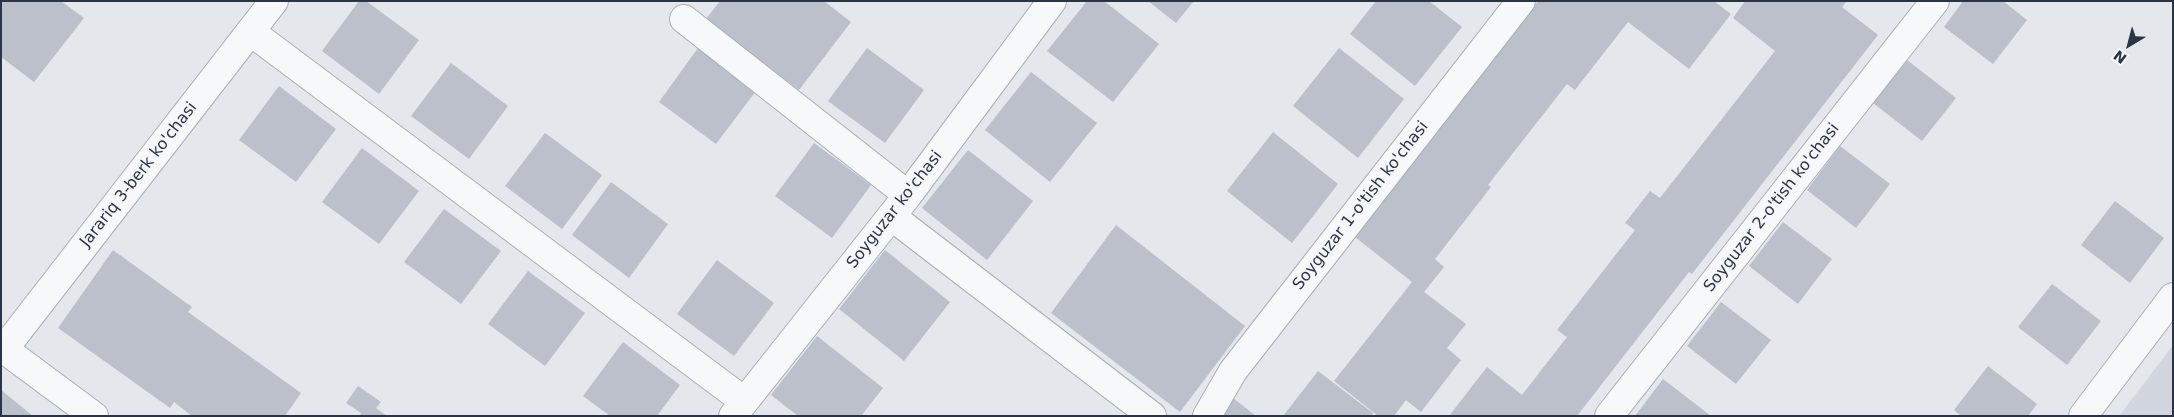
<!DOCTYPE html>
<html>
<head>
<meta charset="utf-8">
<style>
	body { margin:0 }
	#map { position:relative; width:2174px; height:417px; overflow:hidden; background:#e4e7ec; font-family:"DejaVu Sans",sans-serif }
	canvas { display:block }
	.frame { position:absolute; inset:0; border:2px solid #2b3445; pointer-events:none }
	.north { position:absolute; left:2104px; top:20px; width:50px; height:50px; -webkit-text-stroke:4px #f4f6f9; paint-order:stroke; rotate:217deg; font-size:14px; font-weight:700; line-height:20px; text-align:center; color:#2b3445 }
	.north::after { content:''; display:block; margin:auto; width:18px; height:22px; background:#2b3445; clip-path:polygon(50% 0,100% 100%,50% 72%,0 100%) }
</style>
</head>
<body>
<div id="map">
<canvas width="2174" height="417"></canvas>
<div class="frame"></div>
<div class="north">N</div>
</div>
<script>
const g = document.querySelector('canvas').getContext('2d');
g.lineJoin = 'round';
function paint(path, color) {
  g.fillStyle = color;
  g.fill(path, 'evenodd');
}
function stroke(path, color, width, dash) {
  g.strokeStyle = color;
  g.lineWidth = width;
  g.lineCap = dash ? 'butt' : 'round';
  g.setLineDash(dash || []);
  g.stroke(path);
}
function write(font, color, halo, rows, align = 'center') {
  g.font = font + ' "DejaVu Sans",sans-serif';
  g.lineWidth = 4;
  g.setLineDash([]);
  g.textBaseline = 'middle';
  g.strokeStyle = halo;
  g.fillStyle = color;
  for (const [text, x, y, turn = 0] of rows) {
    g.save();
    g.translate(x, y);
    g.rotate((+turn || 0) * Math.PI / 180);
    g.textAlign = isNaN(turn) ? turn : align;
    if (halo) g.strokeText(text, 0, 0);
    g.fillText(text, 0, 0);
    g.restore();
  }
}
paint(new Path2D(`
	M2173 345V416H2119Z`), '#d2d6de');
paint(new Path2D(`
	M1 1H61L84 18 34 82 1 57Z
	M359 1H366L419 40 379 94 322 51Z
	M720 1H824L851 22 799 90 706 19Z
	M1087 1H1104L1159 44 1113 102 1047 51Z
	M1148 1H1194L1176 23Z
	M1376 1H1429L1462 27 1415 86 1350 34Z
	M1538 1H1714L1731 14 1689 69 1628 22 1575 90 1567 84 1488 185 1491 187 1435 259 1444 267 1424 292 1466 324 1447 348 1461 360 1421 412 1406 400 1394 416H1378L1334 381 1412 282 1355 237Z
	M1745 1H1847L1842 7 1878 35 1692 274 1689 272 1577 416H1449L1487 367 1522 395 1567 337 1557 330 1635 230 1625 223 1650 191 1660 198 1775 51 1733 18Z
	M1963 1H2003L2027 20 1993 64 1944 27Z
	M698 48 756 91 716 144 659 102Z
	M867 48 924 90 885 143 828 101Z
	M1339 48 1404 99 1358 158 1293 106Z
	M1907 60 1956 98 1922 141 1873 103Z
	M451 63 508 106 469 159 411 116Z
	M1031 72 1097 123 1050 182 985 130Z
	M279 86 336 129 296 182 239 140Z
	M1273 132 1338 184 1292 243 1227 191Z
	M545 133 602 175 562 229 505 186Z
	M814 143 871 185 832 238 775 196Z
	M1840 146 1890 184 1856 228 1807 190Z
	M362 148 419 191 379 244 322 202Z
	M968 150 1033 201 987 260 922 208Z
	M611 182 668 224 629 278 572 235Z
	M2115 201 2164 238 2130 283 2081 245Z
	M444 209 501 251 461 304 404 262Z
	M1783 222 1832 259 1798 304 1749 266Z
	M1116 225 1245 326 1180 412 1051 313Z
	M113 250 192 307 188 312 301 393 285 416H192L174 402 170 408 58 328Z
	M885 250 950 302 904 361 839 309Z
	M717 260 774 303 734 356 677 314Z
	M528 271 585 313 545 366 488 324Z
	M2052 284 2101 321 2067 365 2018 327Z
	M1721 302 1771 340 1736 384 1687 346Z
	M817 336 883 388 861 416H798L771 395Z
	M623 342 680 385 657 416H610L583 396Z
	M1988 366 2037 404 2028 416H1961L1954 410Z
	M1318 371 1373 413 1371 416H1283Z
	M1663 379 1711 416H1635Z
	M358 386 381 402 376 408 387 416H360L361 413 346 403Z
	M1 390 33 416H1Z
	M1233 398 1256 416H1219Z`), '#bbc0ca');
const street = new Path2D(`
	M684 19 908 195
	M251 32 744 401
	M891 216 1152 416
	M1 347 94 416
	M4 349 274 1
	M733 416 908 195 1052 1
	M1207 416 1233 371 1521 1
	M1609 416 1935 1
	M2083 416 2173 297`);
stroke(street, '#a9aeb7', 30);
stroke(street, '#f7f8fa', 28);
write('16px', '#2b3445', '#f4f6f9', [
	["Jarariq 3-berk ko'chasi",139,175,-52],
	["Soyguzar 1-o'tish ko'chasi",1361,206,-52],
	["Soyguzar 2-o'tish ko'chasi",1772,208,-52],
	["Soyguzar ko'chasi",895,210,-52]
]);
</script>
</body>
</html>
